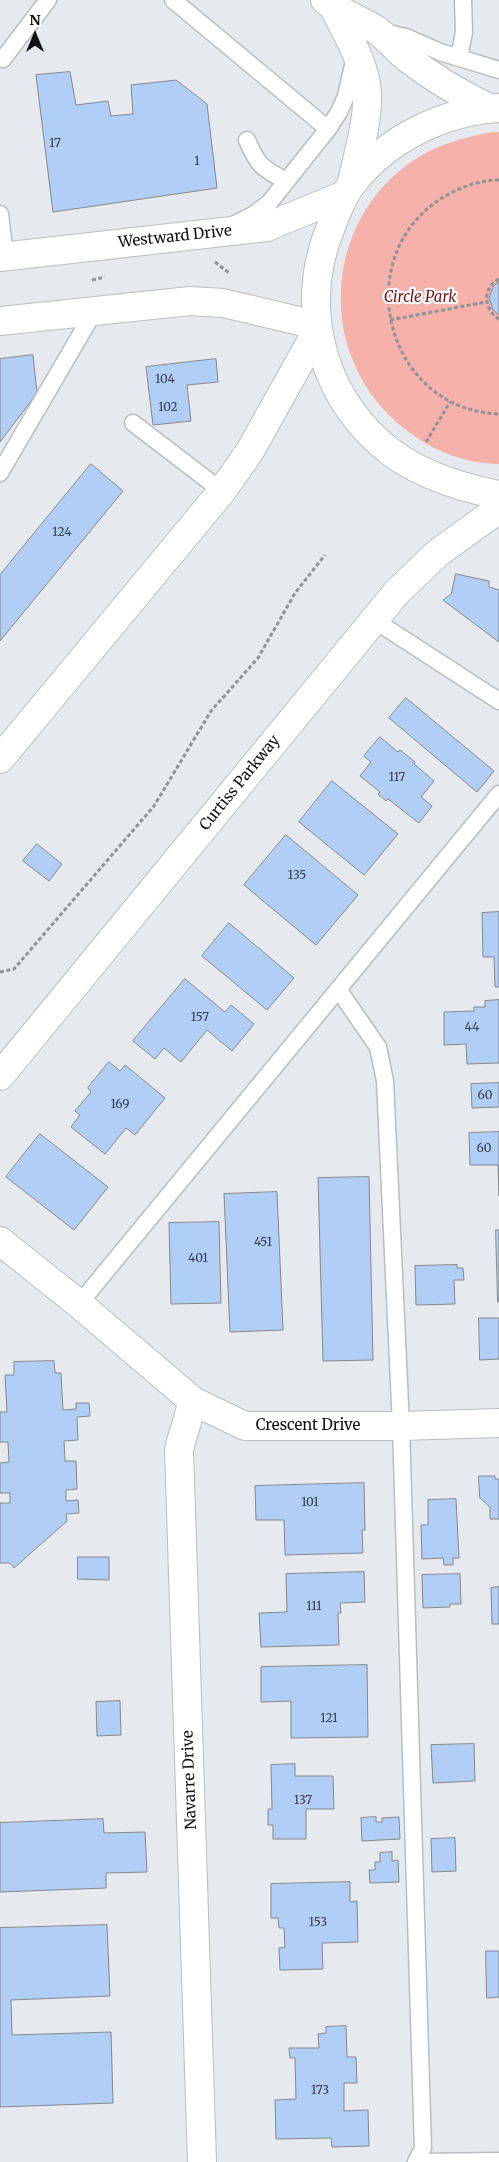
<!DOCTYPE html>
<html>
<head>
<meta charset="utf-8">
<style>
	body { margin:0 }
	#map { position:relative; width:499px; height:2162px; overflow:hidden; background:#e6e9ed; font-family:Merriweather,serif }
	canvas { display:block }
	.north { position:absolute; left:10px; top:10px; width:50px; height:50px; -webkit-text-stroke:4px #fff; paint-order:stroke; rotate:0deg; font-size:14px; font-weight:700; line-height:20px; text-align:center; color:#0f0f11 }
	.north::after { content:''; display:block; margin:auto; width:18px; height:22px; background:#0f0f11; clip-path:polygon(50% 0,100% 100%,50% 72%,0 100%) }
</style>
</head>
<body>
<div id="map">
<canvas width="499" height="2162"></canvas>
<div class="north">N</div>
</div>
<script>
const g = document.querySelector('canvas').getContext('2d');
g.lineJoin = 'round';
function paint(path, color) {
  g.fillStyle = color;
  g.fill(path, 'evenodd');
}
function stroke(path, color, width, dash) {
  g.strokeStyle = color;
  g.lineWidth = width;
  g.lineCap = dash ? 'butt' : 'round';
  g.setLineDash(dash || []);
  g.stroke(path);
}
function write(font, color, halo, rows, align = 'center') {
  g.font = font + ' Merriweather,serif';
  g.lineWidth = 4.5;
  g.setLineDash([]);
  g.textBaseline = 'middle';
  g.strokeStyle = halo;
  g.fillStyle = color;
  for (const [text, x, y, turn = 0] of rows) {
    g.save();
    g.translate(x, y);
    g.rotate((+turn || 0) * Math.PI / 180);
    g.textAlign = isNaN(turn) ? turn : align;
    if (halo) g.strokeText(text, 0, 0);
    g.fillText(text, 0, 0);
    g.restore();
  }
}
paint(new Path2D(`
	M493 132H499V464C465 464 431 450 405 429 316 360 320 223 414 160 438 144 465 137 493 132Z`), '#f5b1aa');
const building = new Path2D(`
	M70 72 76 105 108 101 111 116 133 114 131 85 176 80 207 104 217 188 53 212 36 75Z
	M499 282V315L493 310 489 298 493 287Z
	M33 355 37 393 0 442V359Z
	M216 359 218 382 187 385 191 421 153 425 146 367Z
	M91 464 123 491 0 641V575Z
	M456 574 489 581V587L499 590V642L443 600 451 594Z
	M406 698 494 771 477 792 389 718Z
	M380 737 398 752 400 750 415 762 414 764 434 781 421 797 432 806 419 823 388 799 386 801 378 794 380 792 360 776 371 762 364 756Z
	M332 781 398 834 364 875 299 822Z
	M286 835 358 895 316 945 244 885Z
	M37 844 62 864 49 881 23 861Z
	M499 912V987H495L494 957H483L482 913Z
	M229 923 294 978 267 1010 202 956Z
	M185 979 225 1012 231 1005 254 1024 232 1051 207 1030 181 1062 164 1048 155 1059 133 1041Z
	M499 1000V1063L467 1064 466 1044 444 1045V1012L474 1011V1007H485V1001Z
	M109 1062 120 1071 125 1065 165 1098 135 1135 126 1128 105 1154 71 1127 80 1115 75 1111 91 1092 88 1088Z
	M499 1083V1107L472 1108 471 1084Z
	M499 1132V1196L498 1165H470L469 1133Z
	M40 1134 108 1187 74 1230 6 1177Z
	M369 1177 373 1360 323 1361 318 1178Z
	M277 1192 283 1330 230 1332 224 1194Z
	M219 1222 221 1303 171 1304 169 1223Z
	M496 1230H499V1302H498Z
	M457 1265V1268H463L464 1280H454L455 1304 416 1305 415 1266Z
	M479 1318H499V1359L480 1360Z
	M54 1361 55 1373H61L63 1410 76 1409V1403H89L90 1416 77 1417 78 1440 64 1441 65 1461H76L77 1489 66 1490V1501L78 1500 79 1513 66 1514 67 1521 14 1568 10 1563H0V1503H10V1493H0V1463L9 1462 8 1442H0V1412H7L5 1375H14V1362Z
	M479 1476H495V1479H499V1519H490V1507L480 1498Z
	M364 1483 365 1530H362L363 1553 285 1555 284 1520H256L255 1486Z
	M456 1499 459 1558H453V1565H444L443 1558 422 1559 421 1525H428V1500Z
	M78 1557H109V1580L78 1579Z
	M364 1572 365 1602 340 1603 341 1613H338L339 1645 261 1647 259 1613 287 1612 286 1574Z
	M460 1574 461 1604H450V1607L423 1608 422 1575Z
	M499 1587V1624H492L491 1588Z
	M367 1665 368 1737 291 1738V1701L261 1702V1667Z
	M120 1701 121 1735 97 1736 96 1702Z
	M474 1744 475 1781 433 1783 431 1745Z
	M295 1764V1776H333L334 1809H306V1839H273V1825H268V1809H272L271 1765Z
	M376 1817V1822H382V1818L399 1817 400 1839 362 1841 361 1818Z
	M103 1819 104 1833 145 1832 147 1872 106 1873V1888L0 1892V1823Z
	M455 1838 456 1871 432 1872 431 1839Z
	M392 1852V1861L398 1860 399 1882 370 1883 369 1870H375V1862H380V1853Z
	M350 1882V1902L357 1901 358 1942 322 1943 323 1969 280 1970 279 1948 285 1947 284 1928H279L278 1918H271V1884Z
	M107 1925 110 1996 11 2000 12 2035 111 2032 113 2103 0 2107V1928Z
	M486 1951H499V1997L487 1998Z
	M346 2026 347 2057H356L357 2083H344V2111L368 2110 369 2146 332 2147 331 2138 276 2139 275 2100 296 2099 295 2058H290L289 2048H319L318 2034 326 2033V2027Z`);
paint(building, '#b1cef6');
stroke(building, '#84878a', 1);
const lane = new Path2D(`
	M173 0 328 129
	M383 32 406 37 440 52 499 70
	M459 58 464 32 463 0
	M0 59H3L48 0
	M247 140C258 166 262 168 286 181
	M0 214 5 256
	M235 224 253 215 269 203 328 129 339 112 346 96 355 57
	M133 423 222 491
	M0 473 95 310
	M374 620 499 701
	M338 989 378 1047 385 1081 401 1426 423 2148 416 2162
	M79 1304 499 794
	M419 2162 499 2161`);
const street = new Path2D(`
	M0 1241 79 1304 193 1401 245 1426H401L499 1423
	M193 1401 179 1449 202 2162`);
const secondary = new Path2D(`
	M325 0C340 13 359 19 375 29 387 37 396 49 407 58 433 78 460 94 489 108
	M333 6C345 31 361 56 366 84 371 113 358 154 352 182
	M499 108C444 111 386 139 352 184 342 196 338 210 332 224 299 302 318 389 382 445 414 473 458 487 499 495
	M0 257 267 227 344 195
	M0 321 190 301 223 303 316 325
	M0 759 222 491 250 451 317 331
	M0 1076 397 592 439 552 499 509`);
stroke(lane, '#babdc0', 19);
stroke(street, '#babdc0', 30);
stroke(secondary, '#babdc0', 30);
stroke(new Path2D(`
	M499 180C478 180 459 188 442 198 347 258 386 410 499 414
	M215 262 229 273
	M499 279C482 288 483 309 499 319
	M92 280 105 277
	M390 320 486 302
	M426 442 450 402
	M0 972 14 969 154 806 211 711 258 658 295 593 325 555`), '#909295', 3, [4, 2.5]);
stroke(lane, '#fff', 16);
stroke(street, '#fff', 28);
stroke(secondary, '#fff', 28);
write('12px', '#383f4a', null, [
	["17",55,144],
	["1",197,162],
	["104",165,380],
	["102",168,408],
	["124",62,533],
	["117",397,778],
	["135",297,876],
	["157",200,1018],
	["44",472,1028],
	["60",485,1096],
	["169",120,1105],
	["60",484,1149],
	["451",263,1243],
	["401",198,1259],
	["101",310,1503],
	["111",314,1607],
	["121",329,1719],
	["137",303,1801],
	["153",318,1923],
	["173",320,2091]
]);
write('15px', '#0f0f11', '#fff', [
	["Westward Drive",175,237,-6],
	["Curtiss Parkway",240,783,-51],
	["Crescent Drive",308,1426],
	["Navarre Drive",190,1780,-92]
]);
write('italic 15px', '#791014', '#fff', [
	["Circle Park",420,298]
]);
</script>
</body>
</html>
